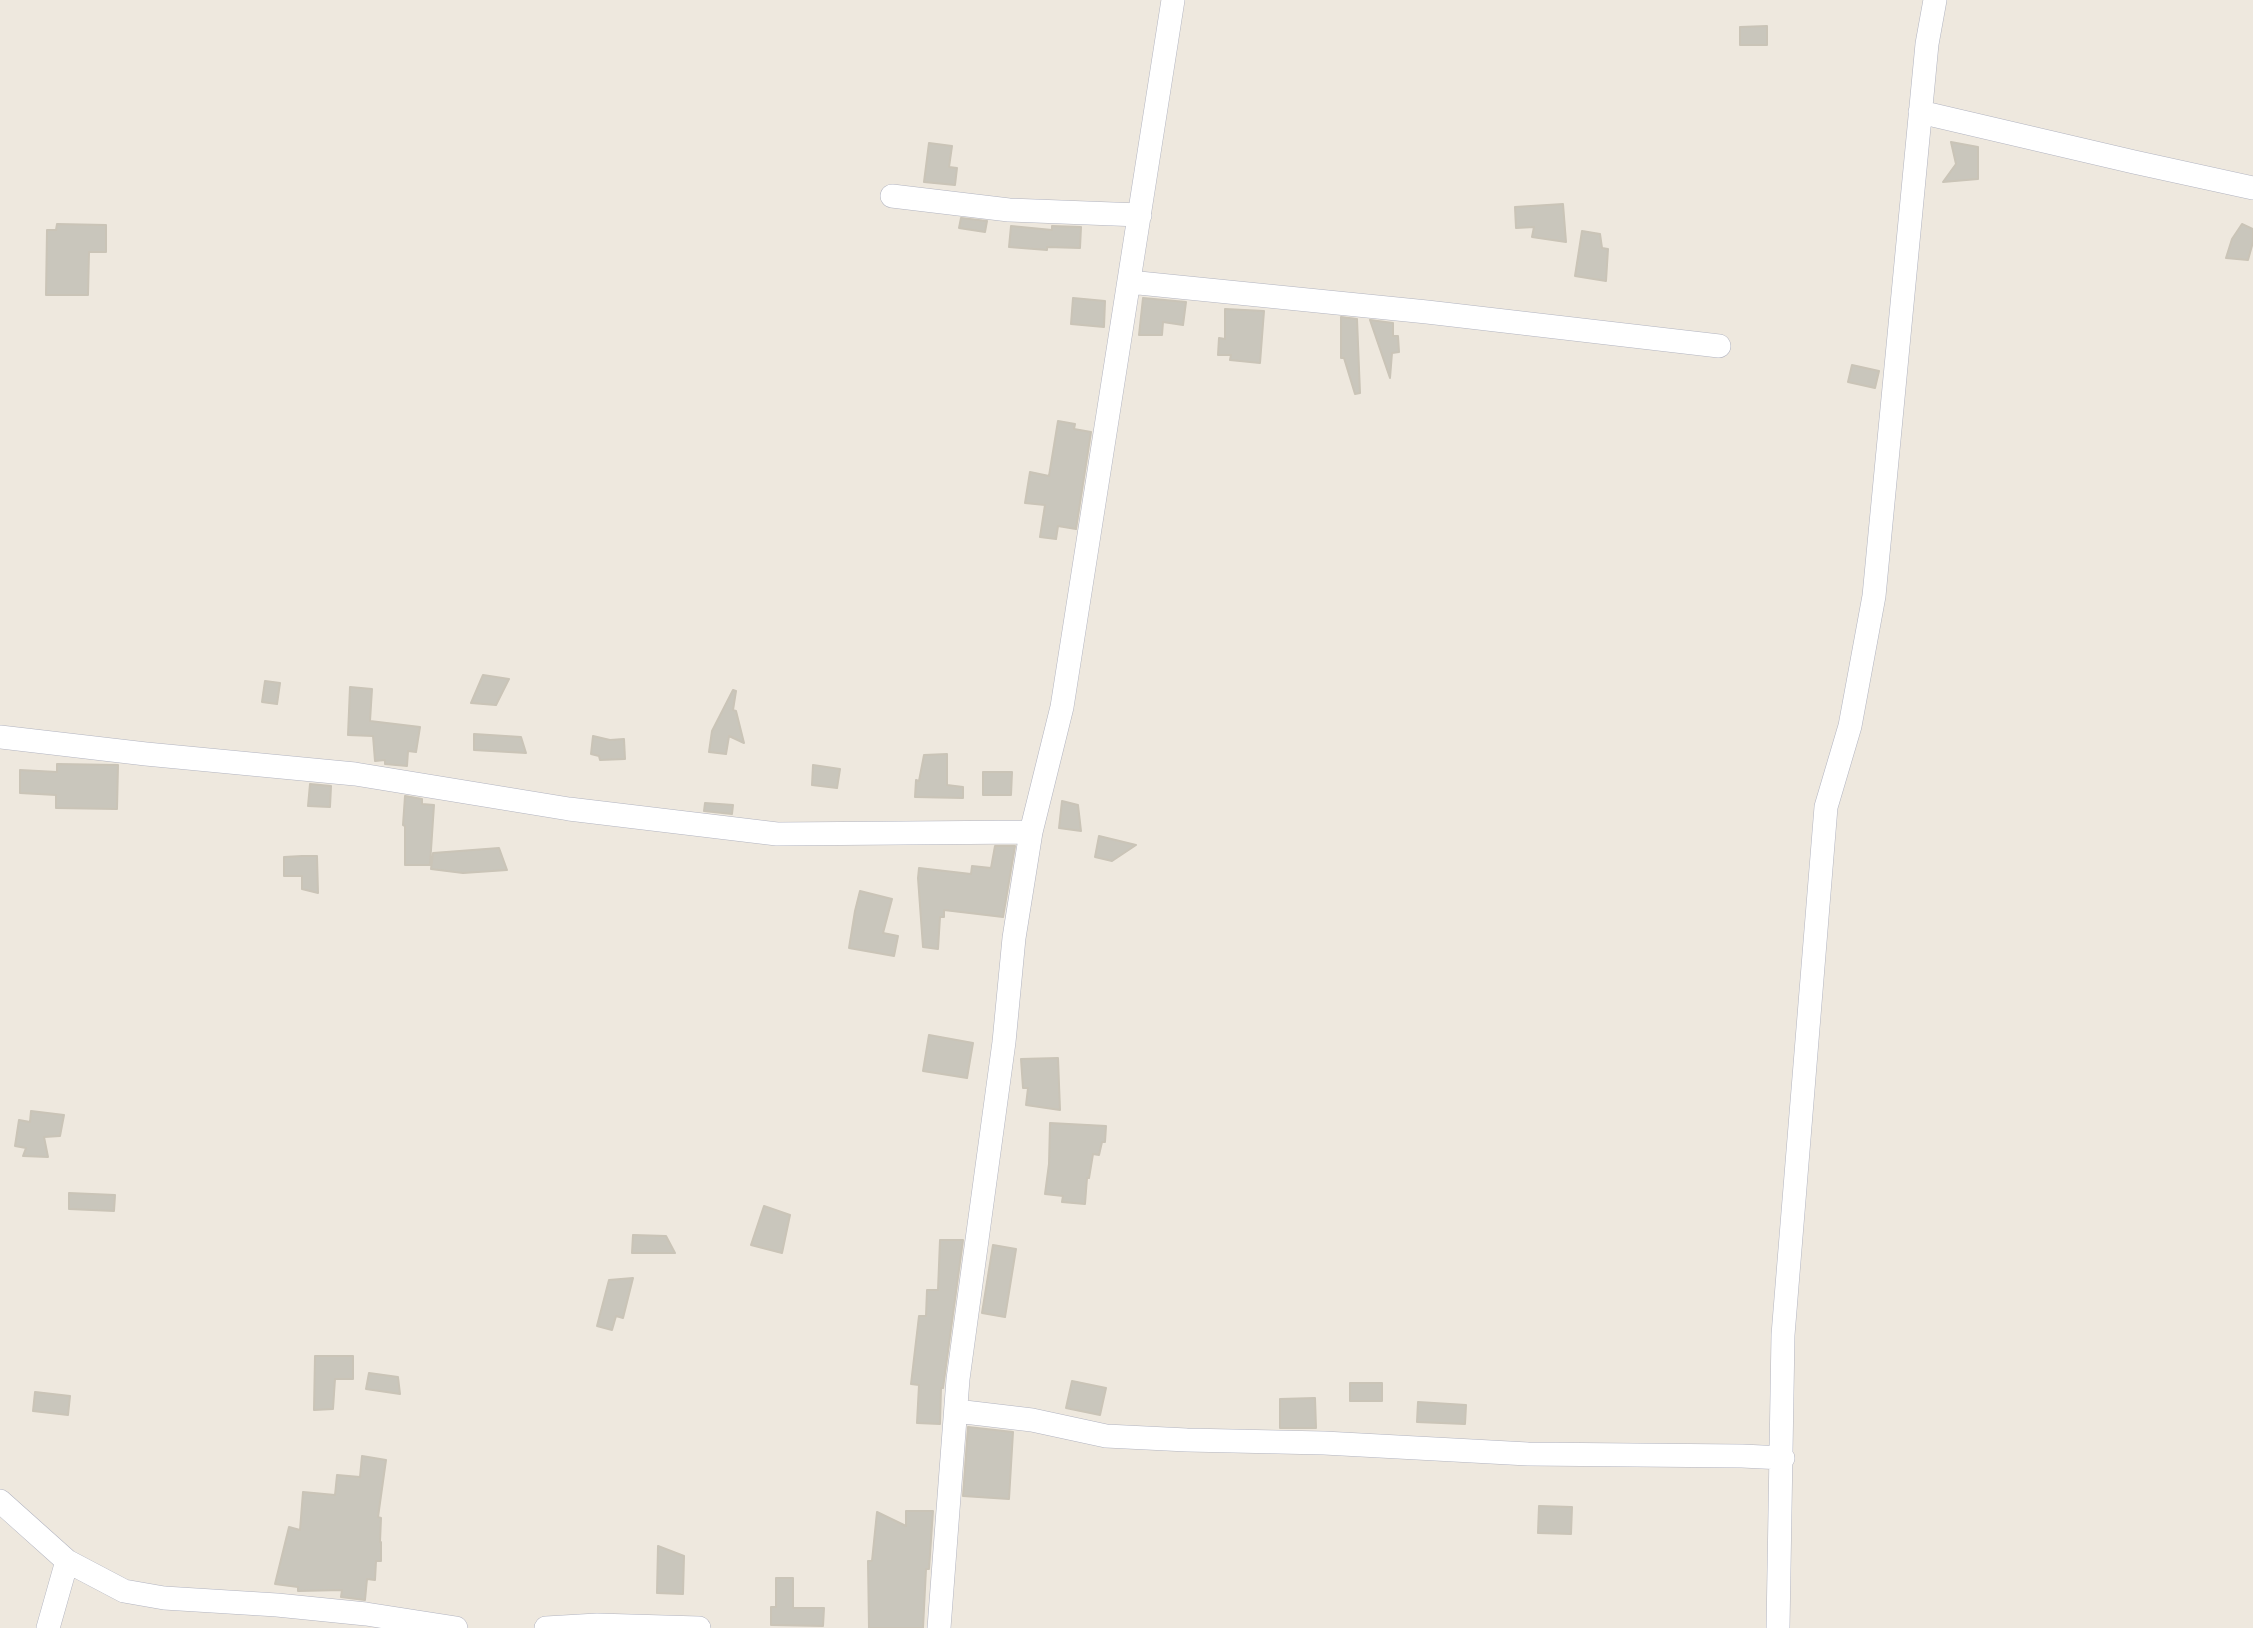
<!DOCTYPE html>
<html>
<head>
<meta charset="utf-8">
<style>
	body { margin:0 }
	canvas { display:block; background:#eee8de }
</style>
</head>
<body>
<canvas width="2253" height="1628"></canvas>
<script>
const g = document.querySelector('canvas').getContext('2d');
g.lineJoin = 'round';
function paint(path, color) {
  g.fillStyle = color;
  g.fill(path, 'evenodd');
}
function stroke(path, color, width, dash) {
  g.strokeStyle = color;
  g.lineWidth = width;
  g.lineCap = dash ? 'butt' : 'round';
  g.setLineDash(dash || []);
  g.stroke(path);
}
const building = new Path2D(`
	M1767 26V45H1740V27Z
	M1951 142 1978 147V179L1943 182 1956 164Z
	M929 143 952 146 949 167 957 168 955 185 924 182Z
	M1563 204 1566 242 1532 237 1534 227 1516 228 1515 207Z
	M961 218 987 221 985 232 959 228Z
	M57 224 106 225V252H89L88 295H46L47 230H56Z
	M2242 224 2253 229V242L2248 260 2226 258 2232 239Z
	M1011 226 1052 230V226L1081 227 1080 248 1047 247V250L1009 247Z
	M1582 231 1600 234 1602 248 1608 249 1606 281 1575 276Z
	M1073 298 1105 301 1104 327 1071 324Z
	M1143 298 1186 302 1183 325 1163 322 1162 335H1139Z
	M1225 309 1264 311 1260 363 1230 360 1231 355H1218L1219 338 1225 339Z
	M1341 317 1357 319 1360 393 1355 394 1344 358H1341Z
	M1370 320 1393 323V336H1398L1399 352 1392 353 1390 378Z
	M1852 365 1879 371 1875 388 1848 382Z
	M1058 421 1075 424 1074 429 1091 432 1076 529 1058 526 1056 539 1040 537 1045 505 1025 503 1030 472 1049 476Z
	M483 675 509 679 496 705 471 703Z
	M265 681 280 683 277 704 262 702Z
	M350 687 372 689 370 721 420 727 416 752 408 751 407 766 385 764V760L375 761 373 736 348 735Z
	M733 690 736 691 733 710 736 711 744 743 729 736 726 754 709 752 712 731Z
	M474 734 521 737 526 753 474 750Z
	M593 736 610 740 624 739 625 759 600 760 599 756 591 754Z
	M947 754V785L963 787V798L915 797 916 780 919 781 924 755Z
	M57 764 118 765 117 809 56 808V795L20 793V770L57 772Z
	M813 765 840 769 837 788 812 785Z
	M983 772H1012L1011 795H983Z
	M310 784 331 786 330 807 308 806Z
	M405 796 422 799V804L434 805 430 865H405V826L403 825Z
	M1062 801 1078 805 1081 831 1059 828Z
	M705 803 733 805 732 814 704 811Z
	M1099 836 1136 845 1112 861 1095 857Z
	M995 846H1015L1003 917 944 910V917H940L938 949 923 947 918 878 919 868 971 874 972 866 991 868Z
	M499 848 507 870 463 873 431 869 433 853Z
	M302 856H317L318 893 302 889V876H284V857Z
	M860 891 892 899 883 933 898 936 894 956 849 948 855 911Z
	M929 1035 973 1043 967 1078 923 1071Z
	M1058 1058 1060 1110 1026 1105 1028 1088H1023L1021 1059Z
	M31 1111 64 1115 60 1136 44 1137 48 1157 23 1156 26 1148 15 1146 19 1120 30 1122Z
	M1050 1123 1106 1126 1105 1142H1102L1099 1155 1093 1154 1089 1178H1087L1085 1204 1062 1202 1063 1196 1045 1194 1049 1164Z
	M69 1193 115 1195 114 1211 69 1209Z
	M764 1206 790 1215 782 1253 751 1245Z
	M633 1235 666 1236 675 1253H632Z
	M940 1240H963L943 1388H941L940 1424 917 1423 919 1385 911 1384 919 1316H926L927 1290H938Z
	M993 1245 1016 1249 1005 1317 982 1313Z
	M633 1278 623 1318 616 1316 612 1330 597 1326 609 1280Z
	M315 1356H353V1379H335L333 1409 314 1410Z
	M369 1373 398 1377 400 1394 366 1389Z
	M1072 1381 1106 1388 1100 1415 1066 1408Z
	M1350 1383H1382V1401H1350Z
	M35 1392 70 1396 68 1415 33 1411Z
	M1315 1398 1316 1428H1280V1399Z
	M1418 1402 1466 1405 1465 1424 1417 1422Z
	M968 1427 1013 1432 1009 1499 963 1496Z
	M362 1456 386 1460 378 1517 381 1518 380 1542H381V1561H376L375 1580 367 1579 365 1600 341 1597 342 1590 298 1591V1587L275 1584 289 1527 300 1530 303 1492 335 1495 337 1475 360 1477Z
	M1539 1506 1572 1507 1571 1534 1538 1533Z
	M906 1511H933L929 1569H926L923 1628H869L868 1561H872L877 1512 906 1526Z
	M658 1546 684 1556 683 1594 657 1593Z
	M776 1578H793V1608H824L823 1626 771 1625V1607H776Z`);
paint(building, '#c9c6bc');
stroke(building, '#cac4b7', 2);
const minor = new Path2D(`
	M1920 112 2134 162 2253 188
	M892 196 1009 210 1140 215
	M1129 282 1427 312 1719 346
	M0 737 146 754 355 774 569 809 777 834 1031 832
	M956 1411 1032 1420 1106 1436 1187 1440 1324 1443 1528 1454 1742 1456 1783 1458
	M0 1501 67 1561 124 1591 164 1598 277 1605 366 1614 456 1628
	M48 1628 67 1561
	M546 1628 597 1625 699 1628
	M939 1628 958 1379 1004 1042 1014 938 1031 832 1062 707 1173 0
	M1778 1628 1783 1335 1826 807 1850 726 1874 596 1927 44 1935 0`);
stroke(minor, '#b2b4c0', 24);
stroke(minor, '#fff', 23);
</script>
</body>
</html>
